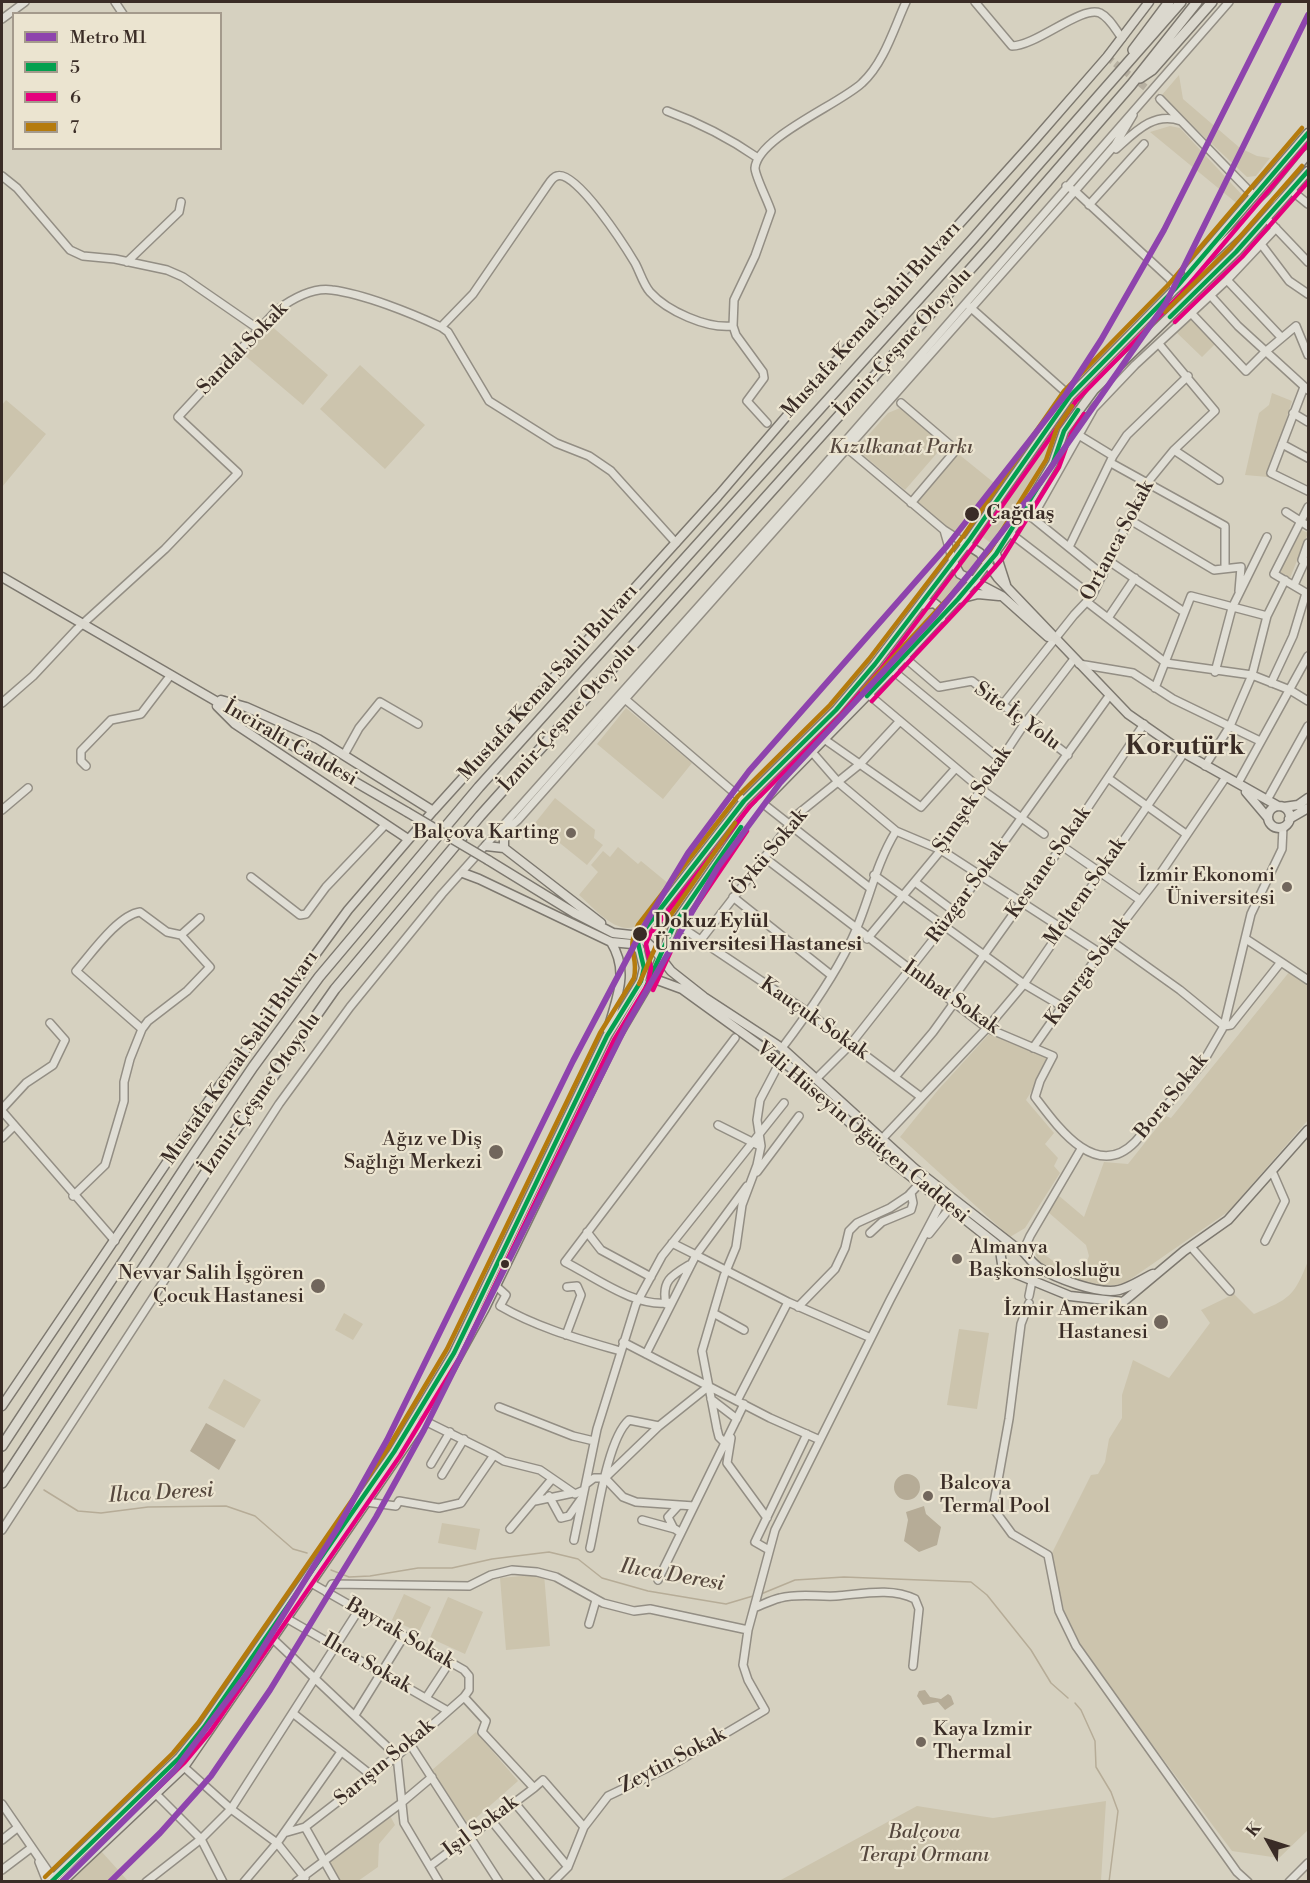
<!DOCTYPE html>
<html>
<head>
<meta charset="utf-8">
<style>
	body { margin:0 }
	#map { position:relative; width:1310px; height:1883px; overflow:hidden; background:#d6d1c0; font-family:"Libre Bodoni",serif }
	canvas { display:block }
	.frame { position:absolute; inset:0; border:3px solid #3a2c26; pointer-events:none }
	.legend { position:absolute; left:12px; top:12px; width:210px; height:138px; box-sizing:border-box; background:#ebe4d0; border:2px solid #a49a8c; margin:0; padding:8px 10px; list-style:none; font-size:18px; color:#3a2c26 }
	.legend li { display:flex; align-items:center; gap:12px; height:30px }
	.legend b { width:30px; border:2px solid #a49a8c }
	.north { position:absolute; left:1238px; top:1811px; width:60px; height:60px; -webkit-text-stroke:4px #ebe4d0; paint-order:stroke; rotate:309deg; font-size:16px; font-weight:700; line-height:24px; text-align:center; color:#3a2c26 }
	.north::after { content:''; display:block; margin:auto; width:21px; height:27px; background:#3a2c26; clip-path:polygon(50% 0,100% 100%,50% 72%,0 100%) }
</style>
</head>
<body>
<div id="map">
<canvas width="1310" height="1883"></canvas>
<div class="frame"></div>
<ul class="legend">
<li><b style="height:8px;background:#8e44ad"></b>Metro M1</li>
<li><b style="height:8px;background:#03a04f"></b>5</li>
<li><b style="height:8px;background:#e5007d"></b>6</li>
<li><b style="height:8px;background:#b57b0d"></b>7</li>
</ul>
<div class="north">K</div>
</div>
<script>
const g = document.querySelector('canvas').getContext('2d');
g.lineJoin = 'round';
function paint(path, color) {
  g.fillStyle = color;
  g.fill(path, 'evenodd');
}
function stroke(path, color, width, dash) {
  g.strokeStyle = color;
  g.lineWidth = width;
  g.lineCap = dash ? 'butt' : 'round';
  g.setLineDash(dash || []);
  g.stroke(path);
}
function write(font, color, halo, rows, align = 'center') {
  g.font = font + ' "Libre Bodoni",serif';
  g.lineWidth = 4.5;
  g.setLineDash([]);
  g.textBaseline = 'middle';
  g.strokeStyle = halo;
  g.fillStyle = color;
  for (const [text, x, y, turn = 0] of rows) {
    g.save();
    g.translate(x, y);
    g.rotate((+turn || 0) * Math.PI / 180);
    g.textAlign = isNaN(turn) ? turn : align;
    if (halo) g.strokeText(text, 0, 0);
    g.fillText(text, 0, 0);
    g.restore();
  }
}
paint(new Path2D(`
	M1179 75 1183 99 1240 148 1257 156 1270 158 1256 176 1247 177 1161 96Z
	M1170 126 1180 128 1244 197 1240 206 1150 132Z
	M1290 162 1295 166 1274 192 1229 235Z
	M1295 175 1237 244 1085 396 1067 418 1043 469 996 547 980 535 1076 399 1095 378 1253 222Z
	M1190 319 1215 344 1202 357 1176 332Z
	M269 324 328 375 303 405 243 354Z
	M360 365 425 425 385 469 320 409Z
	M1272 393 1292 401 1268 477 1245 475 1259 413 1269 405Z
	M6 400 46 434 2 487V405Z
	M900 408 944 445 905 490 856 449 888 413Z
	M956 452 998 486 958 536 915 501Z
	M1298 528 1308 533 1290 578 1280 573 1284 563 1282 562Z
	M958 562a10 10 0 1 1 20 0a10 10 0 1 1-20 0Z
	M951 569 967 581 944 611 936 600 930 599Z
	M933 604 938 614 936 617 863 692 860 690 923 608Z
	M626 708 692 763 663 799 597 744Z
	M555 798 595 830 594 838 603 845 587 865 535 823Z
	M618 847 638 864 641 861 669 884 634 927C614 933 594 908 579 895L598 872 591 865 603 851 610 857Z
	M1290 971 1308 983V1120L1229 1211 1125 1283C1103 1291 1058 1276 1038 1262L1033 1246 1068 1272 1085 1267 1089 1256 1086 1245 1048 1212 1058 1195 1084 1217 1104 1162 1128 1164 1166 1116 1171 1118Z
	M990 1033 1052 1058 1026 1100 1054 1133 1045 1144 1058 1158 1054 1166 1060 1173 1025 1228 1010 1237 900 1137 938 1090Z
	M1308 1261V1830L1279 1858 1232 1851 1088 1659 1067 1623 1051 1555 1091 1475 1098 1474 1105 1462 1109 1439 1122 1418V1395L1133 1360 1169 1378 1210 1323 1201 1310 1234 1294 1254 1314C1289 1299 1294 1297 1308 1261Z
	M344 1313 363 1324 353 1340 335 1330Z
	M959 1329 989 1333 977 1409 947 1405Z
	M224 1379 261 1400 244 1428 208 1408Z
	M442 1523 480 1529 476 1550 438 1543Z
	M544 1574 550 1646 506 1650 500 1578Z
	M404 1594 431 1607 419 1632 392 1620Z
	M448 1597 483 1612 465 1654 430 1638Z
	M476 1732 518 1781 468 1825 432 1770Z
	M1106 1801 1101 1881H779L917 1806 993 1818Z
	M389 1814 395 1825 379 1844 378 1867 358 1881H341L328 1859Z
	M101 1851 128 1881 70 1882V1879Z`), '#ccc4ad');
paint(new Path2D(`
	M206 1423 236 1440 219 1470 190 1451Z
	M894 1487a13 13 0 1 1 26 0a13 13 0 1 1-26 0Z
	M924 1506 926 1514 941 1527 937 1545 919 1552 904 1541 908 1520 906 1512Z
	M925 1690 930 1697 941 1699 948 1694 951 1696 954 1704 945 1710 938 1702 923 1705 917 1696 919 1691Z`), '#b6ac97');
stroke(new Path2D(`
	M44 1490 78 1511 101 1513 148 1507 226 1506 255 1516 293 1549 307 1553
	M331 1570 349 1577 370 1576 418 1568H452L492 1559 549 1552 578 1559 602 1578 648 1591 726 1604 753 1596
	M761 1594 795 1580 844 1577 971 1582 987 1595 1031 1650 1051 1683 1068 1698
	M1075 1703 1081 1710 1095 1741 1096 1767 1111 1792 1118 1811 1109 1882`), '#b6ac97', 1.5);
stroke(new Path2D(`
	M1107 57 1160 99`), '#b7b0a1', 7, [7, 3.5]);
const minor = new Path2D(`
	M115 2 123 14
	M975 2 1012 46C1036 46 1082 5 1100 13 1110 18 1115 29 1122 38
	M2 19 25 2
	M1160 99 1254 196
	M667 111C700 123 729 138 758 158
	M1133 115 1115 145 1075 191 1170 279 1175 289
	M1116 149C1135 132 1154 111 1181 121
	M2 176 17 188 70 250 83 256 115 259 167 270 183 277 257 328
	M1292 191 1308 204
	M1089 205 1144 144
	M1267 219 1308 262
	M1261 244 1289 281 1308 294
	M127 262 179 212 181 202
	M1227 280 1281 337
	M1211 296 1238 326 1308 390
	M970 307 1070 396
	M1192 314 1246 371 1265 352 1296 326 1308 355
	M441 327 473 294 545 189C548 185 552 177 557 176 576 169 626 248 635 263 640 272 643 284 650 292 667 311 707 329 733 326
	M1304 387 1271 473 1308 491
	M901 403 956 450 911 503
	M1293 413 1308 422
	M767 423 747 401 764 378 763 372 736 335 733 326 734 300 755 256 771 211C768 201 755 176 755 168 758 137 840 104 862 83 884 63 894 28 906 2
	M1077 434 1113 456
	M1282 444 1308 458
	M848 449 944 530 966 544
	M1174 450 1219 480
	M1111 463 1225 526V567
	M1308 507 1274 574 1308 594
	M1286 512 1308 526
	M1029 515 1103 575
	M1032 518 1094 408 1135 365 1227 280 1276 228
	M1130 520 1214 570 1241 567 1239 591
	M944 530 953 562
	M1010 533 1092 596
	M1069 547 1113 456 1127 435 1188 376
	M1109 561 1184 612
	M1306 561 1302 560 1308 543
	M1294 585 1305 561
	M1087 602 1166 663 1252 675 1290 690 1308 701
	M1108 618 1135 578
	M904 657 939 687 972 681 1068 755
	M1079 664 1133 673 1173 699 1260 741
	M892 670 1000 759
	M1215 672 1232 608 1267 537
	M1271 683 1293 636 1306 593
	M1155 688 1191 596 1267 616
	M868 694 981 789 1044 834
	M625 699 744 801
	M2 703 33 676 77 629 165 549 238 473 178 417 277 310C292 299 312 287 332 290 364 294 411 313 441 327L448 332 489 401 556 443 589 456 611 471 676 543
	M1003 704 1074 615 1092 596 1147 483 1174 450 1215 411 1159 344
	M824 739 921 807 955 769
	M812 752 839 783 896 831 941 850 1100 953
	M344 755 359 728 380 702 418 724
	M86 766 81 761V751L111 720 141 714 170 676
	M1205 766 1230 726 1252 675 1267 616 1285 580
	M1108 778 1186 834
	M1238 783 1308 656
	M1267 800 1308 726
	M761 802 870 888
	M2 810 28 788
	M501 835 518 820 1075 191 1066 186
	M1062 846 1140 900
	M765 858 987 1028 1053 1056 1040 1081 1035 1097C1057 1126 1096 1182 1135 1142L1202 1064 1224 1026 1251 914 1282 849 1283 827
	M874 875 1024 984 1063 1007
	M251 877 300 915 306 914 326 887 385 825
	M915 882 955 912
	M733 897 831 975
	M675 923 809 1013 921 1097
	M867 939 941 850 1025 723 1074 659
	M1246 939 1281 962
	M1110 940 1180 990 1224 1026 1231 1025 1281 962 1308 980
	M700 941 798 814 860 764 899 722
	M951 1001 1062 846 1144 724
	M142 1029 148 1021 187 991 210 967 181 935
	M782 1048C807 1015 832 980 850 943 869 905 873 869 896 831
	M1033 1048 1100 953 1156 880 1226 777
	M895 1077 933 1032 954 1003
	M816 1079 850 1045 943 927 1109 696
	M2 1109 26 1083 53 1065 65 1040 50 1023
	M2 1111 115 1241
	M718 1125 758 1145
	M2 1138 13 1127
	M881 1140 987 1028 1024 984 1184 753
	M757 1172 799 1116
	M73 1196 105 1165 124 1101V1082L130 1059 142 1029 76 971C91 954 118 915 140 912L167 932 181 935 200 918
	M587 1232 601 1250 651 1277
	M870 1233 882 1222 911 1210 913 1203 911 1193
	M929 1234 949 1209
	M1265 1241 1285 1201 1272 1171
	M672 1243 696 1255 747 1186
	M1191 1247 1230 1291
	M1027 1256 1026 1245 1030 1236 1081 1149
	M496 1286 506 1295 500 1306C538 1328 579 1339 620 1351
	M1029 1296 1032 1281
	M672 1302C638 1310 595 1277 565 1262L735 1038
	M1029 1303 1021 1324 1009 1419 993 1508 1012 1534 1048 1555 1059 1611 1076 1646 1237 1872 1248 1882
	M666 1304C661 1281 672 1275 689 1265
	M798 1307 835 1269 845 1248 849 1231 857 1223 890 1208 908 1196 919 1184
	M715 1314 744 1330
	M566 1335 581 1295 577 1286 567 1287
	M623 1342 770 1418 820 1440
	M646 1354 696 1255 788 1302 871 1338
	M711 1399 737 1419
	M737 1401 788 1302
	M499 1407 573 1436 594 1441
	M731 1438 727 1463 767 1518
	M725 1443 719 1437 717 1429 702 1351 724 1276 736 1247 742 1205 757 1165 761 1146 757 1120 760 1100 781 1060
	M494 1455 504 1461 540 1470 575 1494 584 1490
	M431 1464 450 1432
	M442 1475 464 1439
	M605 1478 623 1497 636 1502 694 1506
	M586 1484 594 1478H605L659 1426
	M549 1496 561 1518 569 1516 581 1499
	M535 1501 573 1493
	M366 1502 396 1506 399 1501 439 1508 461 1503 494 1455 423 1420
	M642 1520 675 1529 681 1533
	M673 1527 668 1517 678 1506
	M510 1529 552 1479
	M2 1530 279 1104 350 1007 442 894 807 485 1229 2
	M574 1540 597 1429 636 1304 662 1256 784 1103
	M590 1548C597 1518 607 1439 629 1420L659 1426 709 1386
	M769 1550 755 1542 807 1434
	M658 1580 744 1404
	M327 1593 332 1584 469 1586 491 1575 512 1570 537 1572 556 1577 603 1603 634 1611 650 1609 748 1630
	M754 1608C762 1605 771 1600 780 1598 799 1593 818 1597 836 1596 862 1594 891 1587 915 1599L919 1609 913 1666
	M286 1618 448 1711
	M589 1624 596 1600
	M273 1639 397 1756 404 1823 439 1882
	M464 1697 486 1721 482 1732 534 1788 543 1780 584 1827
	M426 1698 449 1663
	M294 1714 371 1775
	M355 1715 404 1636
	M410 1744 499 1882
	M184 1767 231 1809 277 1843 305 1878
	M156 1794 201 1839 223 1882
	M514 1802 568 1867
	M2 1804 55 1881
	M491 1820 541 1882
	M305 1827 397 1756 464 1697 469 1690V1676L464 1670 311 1583
	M284 1833 305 1827 336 1882
	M2 1840 17 1828
	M39 1862 47 1882
	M430 1866 534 1788
	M2 1870 31 1848
	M146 1882 201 1839 231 1809 358 1611
	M244 1882 277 1843 341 1752
	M296 1882 400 1804 432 1777
	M553 1882 568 1867 584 1827 608 1796 667 1768 765 1710 748 1680 743 1665 748 1630 775 1530 890 1300 941 1203
	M1289 1882 1308 1863`);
const major = new Path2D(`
	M1189 271 1308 133
	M966 544 980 553 998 578 1128 714 1184 753 1278 806
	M996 554 1006 585
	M953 562 960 574 1002 596 1048 637H1052
	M2 577 407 812
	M959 599 978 594 999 596
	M920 605 934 603 939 607 941 618
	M221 700 246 707 318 739 433 811
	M217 706 235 724 408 839
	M1246 792 1268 818
	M1268 817a11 11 0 1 1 22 0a11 11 0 1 1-22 0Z
	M1284 807 1298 805 1308 798
	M1289 819 1308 808
	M504 833V848
	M486 846 504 848 601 923
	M488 860 576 914 613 933 640 936 654 949 671 971 704 997 782 1048 914 1168 1014 1246C1026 1250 1028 1260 1038 1267 1055 1278 1099 1295 1119 1290 1131 1287 1142 1279 1153 1274
	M463 873 479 879 611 942 632 944 640 950
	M661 908 665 919 671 921 678 920
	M652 978 682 989 791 1068 890 1160 996 1244 1000 1250 1002 1264 1009 1271 1070 1296 1123 1302 1184 1251 1228 1220 1308 1130
	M608 1030C616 998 630 973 611 942
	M2 1406 209 1100 348 910 433 811 718 496 791 411 1033 142 1107 57 1149 2
	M50 1882 179 1758 204 1727 394 1452 454 1353 607 1036 641 981 644 968 638 943 644 930 744 801 836 710 875 664 970 539 1070 396 1175 289 1272 198 1308 154
	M62 1882 184 1767 423 1420 485 1308 616 1039 652 978 675 923 751 814 892 670 974 581 1019 520 1053 463 1064 431 1094 390 1236 252 1308 171`);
const highway = new Path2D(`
	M1133 50 1169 2
	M1140 78 1152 70 1212 2
	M2 1446 188 1163 253 1067 319 977 479 787 971 241 1181 2
	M2 1483 206 1172 335 989 480 816 992 245 1131 85 1197 2`);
stroke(minor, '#938e84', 10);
stroke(major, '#7d786f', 11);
stroke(highway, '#7d786f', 12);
stroke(minor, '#e0ded5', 7);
stroke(major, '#dbd8ce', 8);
stroke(highway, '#dbd8ce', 9);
const majorBridge = new Path2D(`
	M407 812 488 860`);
stroke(majorBridge, '#7d786f', 11, []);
stroke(majorBridge, '#dbd8ce', 8);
stroke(new Path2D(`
	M1170 317 1236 252 1308 171
	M867 696 958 599 996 554 1053 463 1064 431 1078 410
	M646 987 675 923 741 827
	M51 1882 179 1758 204 1727 394 1452 454 1353 607 1036 641 981 644 968 638 943 644 930 744 801 836 710 875 664 970 539 1070 396 1175 289 1308 133`), '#03a04f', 4.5);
stroke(new Path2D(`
	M1175 322 1242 257 1308 182
	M872 701 963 604 1002 559 1059 467 1071 434 1084 414
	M653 990 682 927 747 831
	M61 1882 184 1763 210 1732 400 1456 460 1357 614 1040 648 984 651 968 646 944 650 934 750 806 841 715 881 669 976 543 1076 401 1181 294 1308 144`), '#e5007d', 4.5);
stroke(new Path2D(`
	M1165 312 1231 247 1302 166
	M862 691 952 594 990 550 1046 460 1057 428 1072 406
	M639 984 668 919 735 823
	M45 1877 173 1753 198 1723 388 1448 447 1349 600 1033 634 978C639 954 625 952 638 925L738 796 830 705 869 659 964 535 1064 391 1169 284 1302 128`), '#b57b0d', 4.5);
stroke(new Path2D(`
	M62 1882 175 1770 246 1675 337 1529 387 1440 573 1061 647 921 688 853 749 771 947 546 1066 394 1101 340 1164 230 1279 2
	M110 1882 160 1833 211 1776 270 1690 376 1517 424 1430 626 1026 718 867 780 783 933 618 970 573 1040 483 1166 303 1308 15`), '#8e44ad', 6);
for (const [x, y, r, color] of [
	[972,514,8,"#3a2c26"],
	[571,833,6,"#71665c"],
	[1287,887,6,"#71665c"],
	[640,934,8,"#3a2c26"],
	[496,1152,8,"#71665c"],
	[957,1259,6,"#71665c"],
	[505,1264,5,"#3a2c26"],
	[318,1286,8,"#71665c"],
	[1161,1322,8,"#71665c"],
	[928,1496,6,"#71665c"],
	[921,1742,6,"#71665c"]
]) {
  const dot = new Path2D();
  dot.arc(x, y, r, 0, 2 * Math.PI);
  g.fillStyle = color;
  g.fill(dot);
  stroke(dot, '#ebe4d0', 2);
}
write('20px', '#3a2c26', '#ebe4d0', [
	["Mustafa Kemal Sahil Bulvarı",872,320,-48],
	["İzmir-Çeşme Otoyolu",904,343,-48],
	["Sandal Sokak",243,349,-46],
	["Ortanca Sokak",1118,541,-62],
	["Mustafa Kemal Sahil Bulvarı",549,683,-48],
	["Site İç Yolu",1017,717,36],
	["İzmir-Çeşme Otoyolu",568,718,-48],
	["İnciraltı Caddesi",290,744,30],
	["Şimşek Sokak",973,800,-56],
	["Öykü Sokak",770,853,-50],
	["Kestane Sokak",1049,863,-55],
	["Rüzgar Sokak",968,892,-54],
	["Meltem Sokak",1086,892,-55],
	["Kasırga Sokak",1088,972,-54],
	["Imbat Sokak",951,998,35],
	["Kauçuk Sokak",814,1019,35],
	["Mustafa Kemal Sahil Bulvarı",241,1058,-55],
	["İzmir-Çeşme Otoyolu",261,1094,-55],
	["Bora Sokak",1172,1097,-51],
	["Vali Hüseyin Öğütçen Caddesi",862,1133,40],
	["Bayrak Sokak",400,1634,30],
	["Ilıca Sokak",367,1664,30],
	["Zeytin Sokak",673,1761,-28],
	["Sarışın Sokak",385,1763,-40],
	["Işıl Sokak",481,1827,-37]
]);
write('italic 20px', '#56483e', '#ebe4d0', [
	["Kızılkanat Parkı",901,448],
	["Balçova",924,1833],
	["Terapi Ormanı",924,1856]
]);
write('bold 20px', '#3a2c26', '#ebe4d0', [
	["Çağdaş",986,514],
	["Dokuz Eylül",654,922],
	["Üniversitesi Hastanesi",654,945]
], 'left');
write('20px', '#3a2c26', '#ebe4d0', [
	["Balçova Karting",559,833],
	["İzmir Ekonomi",1275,876],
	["Üniversitesi",1275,899],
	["Ağız ve Diş",482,1140],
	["Sağlığı Merkezi",482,1163],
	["Almanya",969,1248,"left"],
	["Başkonsolosluğu",969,1271,"left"],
	["Nevvar Salih İşgören",304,1274],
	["Çocuk Hastanesi",304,1297],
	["İzmir Amerikan",1148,1310],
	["Hastanesi",1148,1333],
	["Balcova",940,1484,"left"],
	["Termal Pool",940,1507,"left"],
	["Kaya Izmir",933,1730,"left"],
	["Thermal",933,1753,"left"]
], 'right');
write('italic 21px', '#56483e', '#ebe4d0', [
	["Ilıca Deresi",161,1494,-3],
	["Ilıca Deresi",672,1576,10]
]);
write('bold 26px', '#3a2c26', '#ebe4d0', [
	["Korutürk",1185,748]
]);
</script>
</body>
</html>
